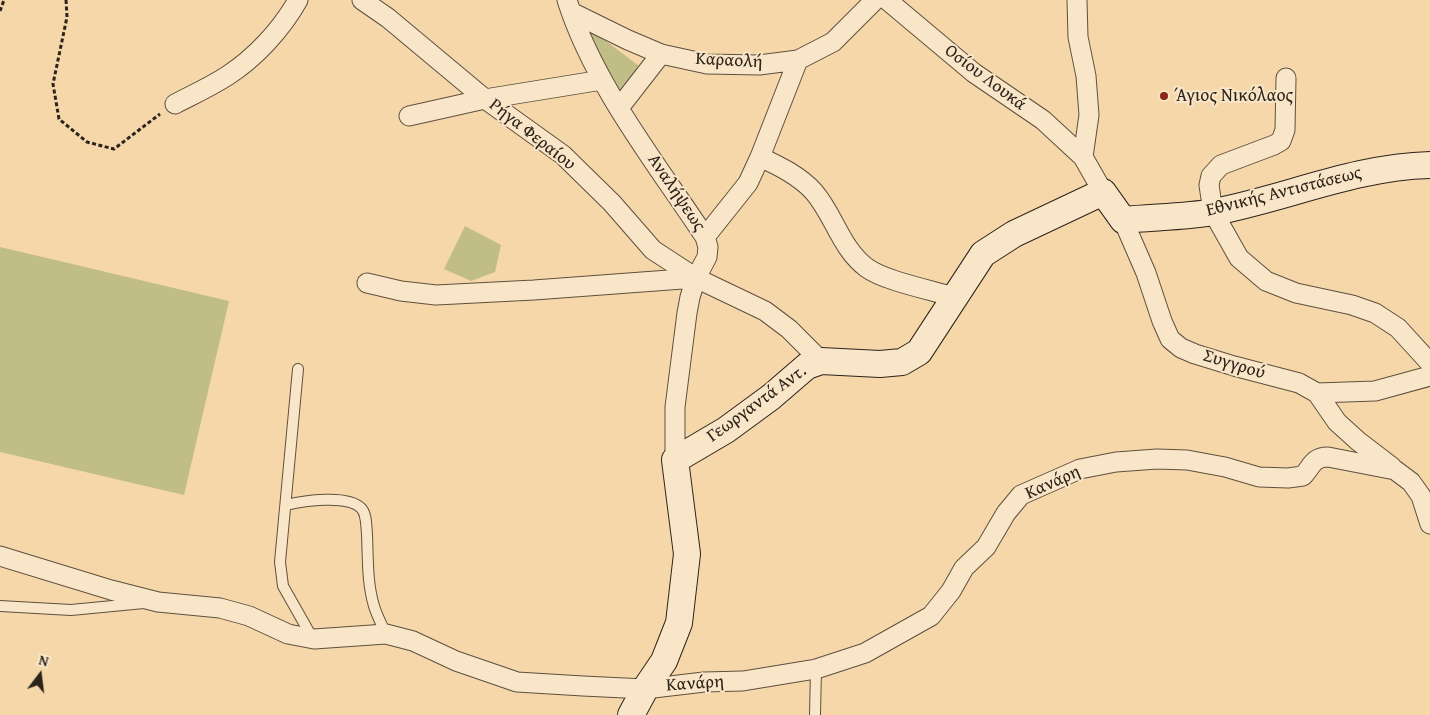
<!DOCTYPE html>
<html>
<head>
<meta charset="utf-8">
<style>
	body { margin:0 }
	#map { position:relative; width:1430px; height:715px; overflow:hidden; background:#f6d7aa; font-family:"Gentium Book Plus",serif }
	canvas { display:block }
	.north { position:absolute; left:15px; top:650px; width:50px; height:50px; -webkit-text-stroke:4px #f9e5c8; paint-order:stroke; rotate:15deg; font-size:14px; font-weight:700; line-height:20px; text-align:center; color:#2c231a }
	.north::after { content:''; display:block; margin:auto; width:18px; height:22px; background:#2c231a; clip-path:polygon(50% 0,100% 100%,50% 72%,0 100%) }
</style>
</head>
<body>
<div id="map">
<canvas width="1430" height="715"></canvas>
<div class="north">N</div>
</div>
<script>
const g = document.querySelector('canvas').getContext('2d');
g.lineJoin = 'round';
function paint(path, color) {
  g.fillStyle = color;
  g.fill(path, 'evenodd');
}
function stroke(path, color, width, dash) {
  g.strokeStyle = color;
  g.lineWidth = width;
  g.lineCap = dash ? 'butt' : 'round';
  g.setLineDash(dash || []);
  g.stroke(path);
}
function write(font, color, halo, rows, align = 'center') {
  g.font = font + ' "Gentium Book Plus",serif';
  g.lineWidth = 4;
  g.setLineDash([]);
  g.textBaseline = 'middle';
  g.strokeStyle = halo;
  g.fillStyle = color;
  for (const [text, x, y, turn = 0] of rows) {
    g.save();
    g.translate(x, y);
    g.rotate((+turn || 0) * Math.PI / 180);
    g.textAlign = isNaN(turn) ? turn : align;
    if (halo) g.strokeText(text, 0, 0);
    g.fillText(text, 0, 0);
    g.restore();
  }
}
paint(new Path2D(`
	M585 25 643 69 617 94Z
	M465 226 501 245 495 272 471 281 444 269Z
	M0 247 229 301 184 495 0 452Z`), '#c0bd86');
const lane = new Path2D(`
	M298 369 280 562 283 586 313 639
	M286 505C303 501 347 494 361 508 367 514 366 526 367 534 368 557 367 583 374 606 377 616 382 625 386 634
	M0 606 71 610 144 603
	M815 715 816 669`);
const street = new Path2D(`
	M362 0 388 18 485 99 563 155 612 203 653 250 696 278 765 311 789 329 821 361
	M567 0C594 85 656 163 705 237L708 247 707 257 696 278 690 297 687 313 675 407V460
	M887 0 974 73 1043 120 1083 157 1103 192
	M1077 0 1078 37 1086 76 1089 115 1083 157
	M571 12 628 40 661 54 707 64 759 65 798 60 833 42 875 0
	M1286 78 1285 130 1281 141 1274 145 1221 165 1211 176 1209 185 1213 212 1239 258 1266 281 1296 293 1352 305 1375 313 1398 328 1430 363
	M175 104C192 95 210 87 227 76 255 58 281 30 298 0
	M619 108 661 54
	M409 116 485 99 602 80
	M760 157 798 60
	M1123 220 1146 273 1162 321 1170 339 1181 348 1195 354 1234 366 1299 383 1317 393 1337 422 1358 441 1392 467
	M705 237 748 183 760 157C779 166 800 176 814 192 834 215 841 249 867 268 885 281 931 290 954 297
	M367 283 401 291 436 295 534 290 696 278
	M1317 393 1375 391 1430 376
	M0 556 111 590 158 602 220 608 249 616 288 634 314 639 386 634 413 641 456 661 517 682 583 686 645 689 704 682 743 681 816 669 865 653 931 616 951 591 964 568 986 547 1006 513 1021 495 1080 469 1116 462 1157 459 1187 460 1225 467 1259 477 1288 478 1303 476C1312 466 1313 457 1328 457L1395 470 1411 482 1421 496 1430 524`);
const secondary = new Path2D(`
	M631 715 645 689 664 661 679 623 687 554 675 460 726 430 771 397 807 366 821 361 880 364 902 362 919 352 983 254 1014 234 1103 192 1123 220C1152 217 1186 217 1214 212 1287 198 1354 167 1430 165`);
stroke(lane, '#5e503e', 12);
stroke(street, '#5e503e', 21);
stroke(secondary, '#2c231a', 28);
stroke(new Path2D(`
	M66 0 67 17 53 84 59 119 87 142 114 149 160 114
	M0 11 4 0`), '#2c231a', 3, [4, 2.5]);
stroke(lane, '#f9e5c8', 10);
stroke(street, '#f9e5c8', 19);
stroke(secondary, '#f9e5c8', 26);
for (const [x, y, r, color] of [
	[1164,96,5,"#8f2418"]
]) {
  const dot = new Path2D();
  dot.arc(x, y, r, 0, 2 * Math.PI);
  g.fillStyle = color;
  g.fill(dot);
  stroke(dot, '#f9e5c8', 2);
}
write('18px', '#2c231a', '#f9e5c8', [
	["Καραολή",729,61,3],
	["Οσίου Λουκά",985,78,37],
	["Ρήγα Φεραίου",532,135,38],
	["Εθνικής Αντιστάσεως",1284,192,-14],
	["Αναλήψεως",676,193,56],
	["Συγγρού",1234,365,17],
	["Γεωργαντά Αντ.",757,404,-36],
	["Κανάρη",1053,483,-24],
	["Κανάρη",695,684,-4]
]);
write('18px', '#2c231a', '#f9e5c8', [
	["Άγιος Νικόλαος",1174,96]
], 'left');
</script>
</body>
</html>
